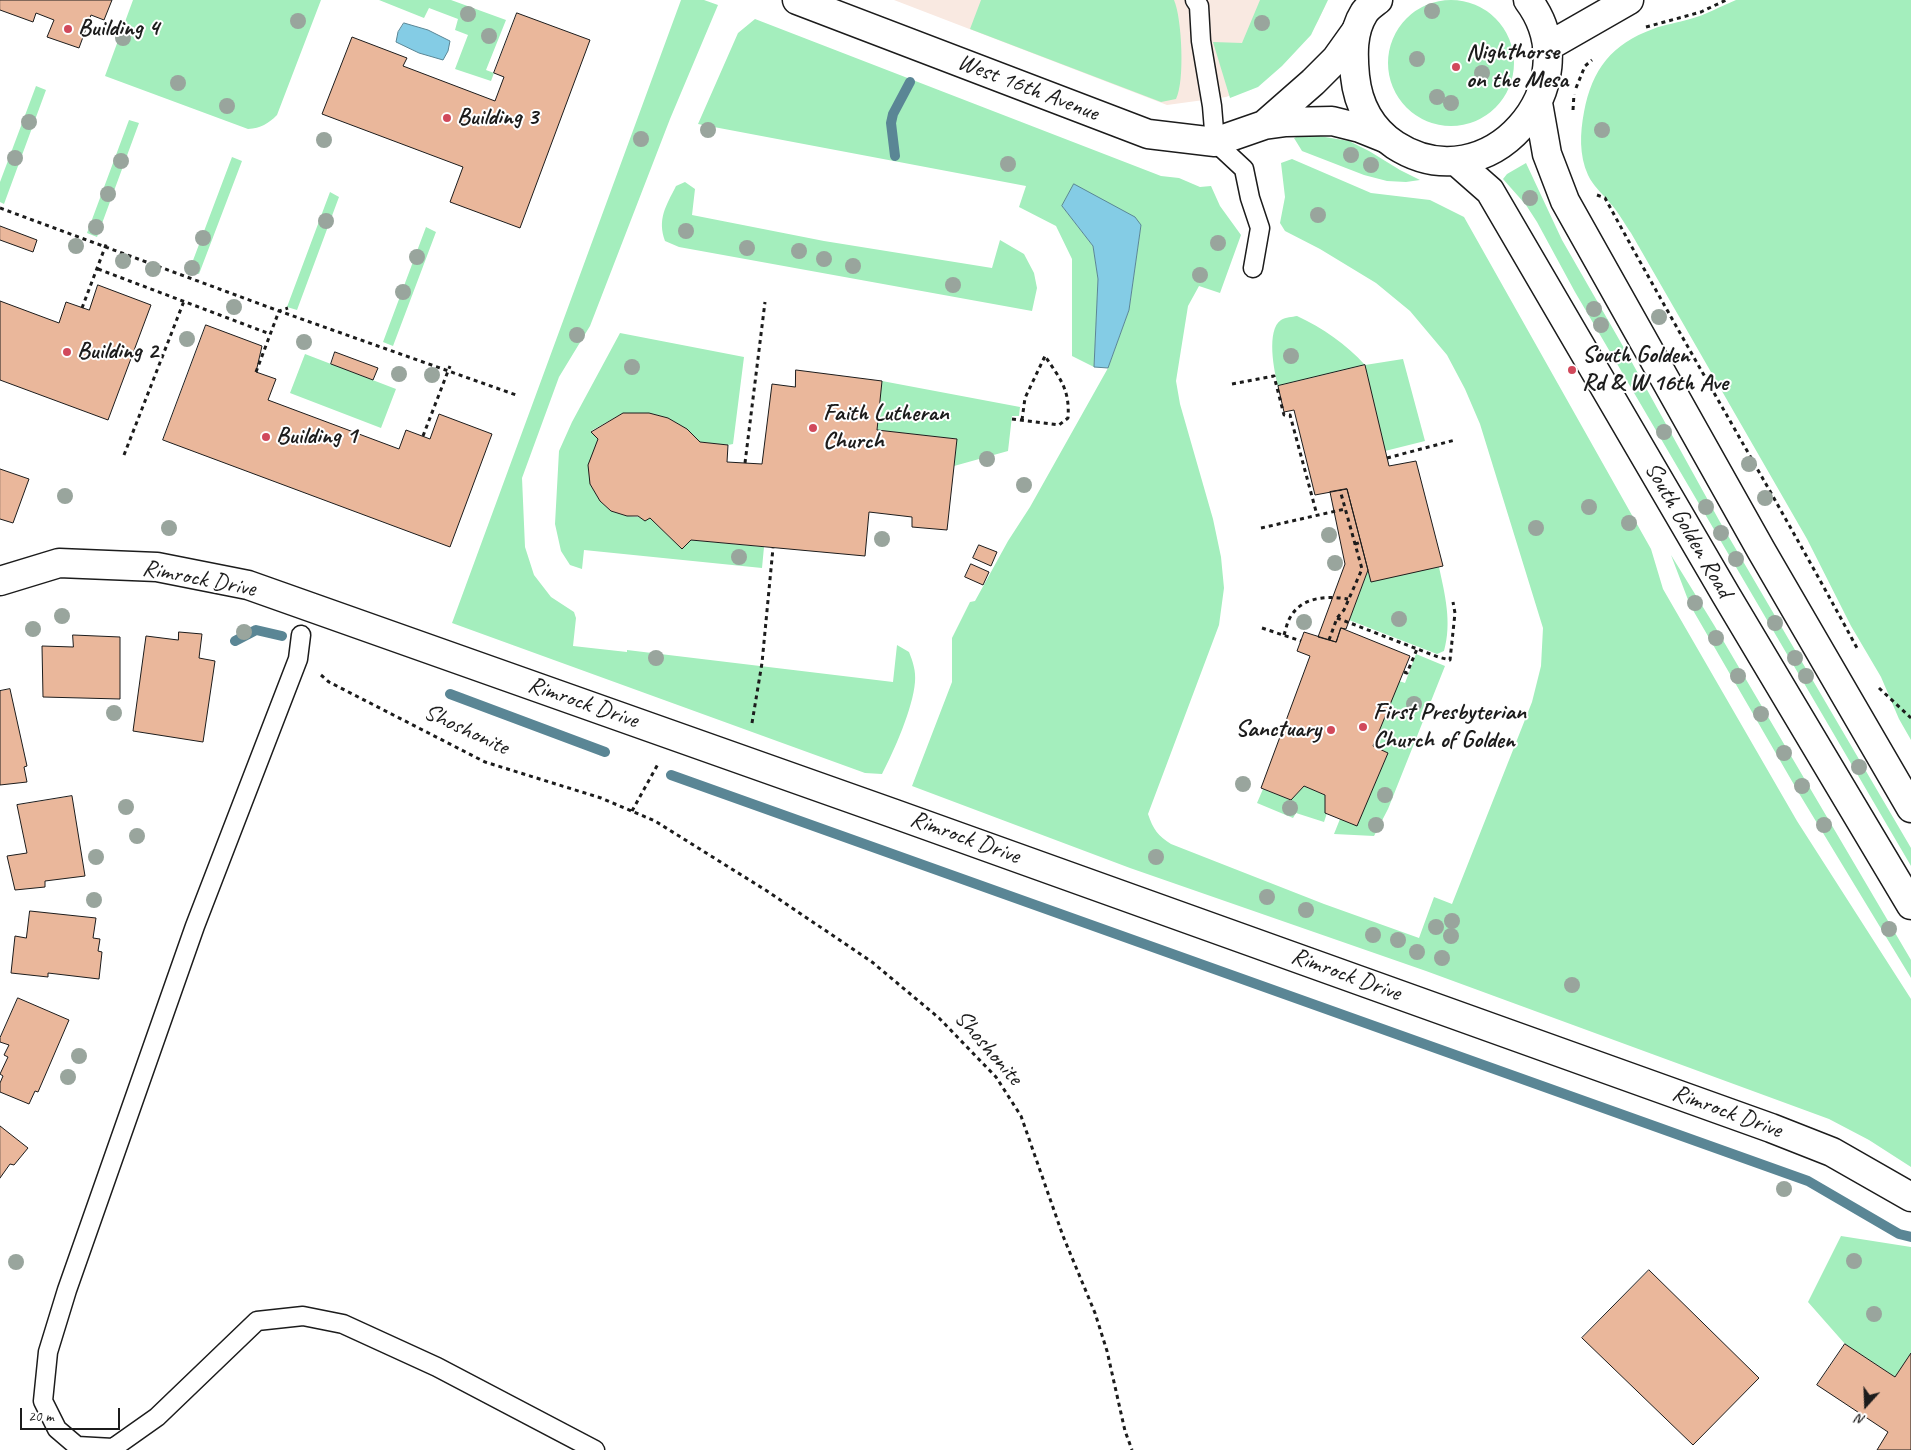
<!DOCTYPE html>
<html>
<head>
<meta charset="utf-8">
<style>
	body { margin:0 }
	#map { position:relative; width:1911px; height:1450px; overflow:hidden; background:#fff; font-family:Caveat,sans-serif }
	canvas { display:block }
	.north { position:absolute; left:1841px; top:1380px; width:50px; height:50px; -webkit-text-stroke:4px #fff; paint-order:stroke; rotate:200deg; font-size:14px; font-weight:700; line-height:20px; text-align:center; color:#1c1c1c }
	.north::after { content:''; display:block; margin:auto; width:18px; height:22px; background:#1c1c1c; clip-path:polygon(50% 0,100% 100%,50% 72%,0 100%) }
	.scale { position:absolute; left:20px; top:1408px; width:100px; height:22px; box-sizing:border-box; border:2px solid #1c1c1c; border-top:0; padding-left:6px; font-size:15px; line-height:18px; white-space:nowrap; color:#1c1c1c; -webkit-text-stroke:4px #fff; paint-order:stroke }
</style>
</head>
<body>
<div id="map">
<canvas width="1911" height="1450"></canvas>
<div class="north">N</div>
<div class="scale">20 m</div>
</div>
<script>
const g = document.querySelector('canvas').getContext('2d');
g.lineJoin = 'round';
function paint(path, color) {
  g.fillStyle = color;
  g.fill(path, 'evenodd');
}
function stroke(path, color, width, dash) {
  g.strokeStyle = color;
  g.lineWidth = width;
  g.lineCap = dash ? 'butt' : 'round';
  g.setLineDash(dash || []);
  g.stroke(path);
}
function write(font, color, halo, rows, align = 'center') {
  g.font = font + ' Caveat,sans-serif';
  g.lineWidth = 4;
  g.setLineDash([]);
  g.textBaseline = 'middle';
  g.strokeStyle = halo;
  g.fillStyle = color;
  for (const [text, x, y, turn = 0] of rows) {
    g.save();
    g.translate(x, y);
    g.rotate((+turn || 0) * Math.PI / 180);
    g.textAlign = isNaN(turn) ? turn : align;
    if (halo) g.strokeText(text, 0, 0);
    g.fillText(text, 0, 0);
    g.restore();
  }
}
paint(new Path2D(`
	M894 0H1326L1325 6 1318 21 1311 31 1258 84 1226 97 1167 105Z`), '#f9e9e1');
paint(new Path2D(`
	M133 0H321L277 115C268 124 261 128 248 129L105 76Z
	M379 0H451L506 20 486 70 494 73 491 81 455 69 468 35 455 30 458 19 429 8 424 18Z
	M681 0H704L718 5 670 119 590 326 559 377 522 478 525 547 534 575 551 597 574 612 576 618 573 646 627 652V650L893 682 897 645 909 652C913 662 916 671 915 682 913 708 894 751 882 774L865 773 452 623Z
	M981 0H1174C1182 18 1185 82 1176 99L1161 102 970 29Z
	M1260 0H1328L1311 35 1282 66 1258 87 1230 98 1213 42 1242 43Z
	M1736 0H1911V740L1899 719 1881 677 1851 626 1807 539 1631 233C1624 223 1618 211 1609 202 1602 193 1593 186 1588 175 1579 155 1580 133 1584 112 1592 69 1612 44 1653 29 1665 24 1678 23 1690 19 1706 15 1721 6 1736 0Z
	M1388 63a63 63 0 1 1 126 0a63 63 0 1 1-126 0Z
	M755 19 1161 176 1179 178 1200 187 1211 186 1220 206 1241 235 1220 293 1199 286 1188 306 1176 381 1180 404 1213 519 1221 557 1224 588 1219 625 1148 814C1153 829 1158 836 1171 844L1324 904 1419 938 1434 897 1452 904 1532 702 1541 666 1543 628 1480 424 1465 389 1447 355 1410 311 1376 283 1320 249 1285 231 1280 223 1285 197 1281 163 1292 159 1371 193 1430 200 1464 217 1651 549 1663 589 1797 821 1911 999V1167L1869 1140 1829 1119 1426 971 1130 868 912 786 952 682V638L970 602 975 601 1008 541 1030 507 1108 368 1129 310 1141 225 1062 206 1093 246 1098 279 1094 367 1072 356V259L1056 226 1019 207 1026 186 698 124 738 33Z
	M36 86 46 90 4 204 0 202V182Z
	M129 120 139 123 97 237 87 233Z
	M1313 135 1349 141 1369 151 1400 170 1420 180 1406 182 1387 181 1364 175 1302 151 1294 138 1299 136Z
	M232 157 242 161 199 274 189 271Z
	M1526 163 1562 240 1624 348 1720 522 1911 848V866L1575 292 1537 222 1526 205 1503 179 1507 174Z
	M685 182 695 189 692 215 824 241 992 268 1000 240 1024 254 1034 273 1037 288 1032 311 679 247 665 241C657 219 666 206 676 186Z
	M330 192 339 197 297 310 287 307Z
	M426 227 436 232 393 346 383 342Z
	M1297 316C1323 328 1346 344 1365 365L1403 359 1425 441 1385 451 1365 365 1278 386C1274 371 1266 330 1281 320 1286 317 1292 317 1297 316Z
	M620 333 744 357 733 444 728 445 700 442 687 429 668 418 649 413H623L591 431 598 439 590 484 600 501 611 511 627 516 650 518 682 549 691 540 764 547 762 568 584 550 582 569 570 565 561 551 555 524 559 451 572 422Z
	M305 354 396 389 381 428 290 393Z
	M882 381 1020 407 1019 416H1012L1008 451 954 466 957 439 877 430Z
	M1671 555 1714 625 1911 960V978L1800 795 1690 605Z
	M1439 567C1445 595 1452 622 1444 651L1437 654 1349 620 1368 570Z
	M1416 654 1445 666 1388 809 1374 836 1334 834 1340 819 1357 825 1388 753 1373 746 1399 681 1405 683Z
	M1304 786 1325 795V813H1327L1324 822 1296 813 1293 818 1257 803 1263 789 1291 800Z
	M1841 1236 1911 1247V1353L1895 1377 1845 1344 1808 1302Z`), '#a4eebd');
const water = new Path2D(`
	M404 23 428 30 450 41 448 51 443 60 419 53 396 42 398 32Z
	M1074 184 1135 217 1141 225 1129 310 1108 368 1094 367 1098 279 1093 246 1062 206Z`);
paint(water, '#84cce5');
stroke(water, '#5a8695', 1);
stroke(new Path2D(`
	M895 156 891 123 893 114 910 82
	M235 641 256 630 282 636
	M450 694 605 752
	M671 775 1808 1181 1899 1234 1911 1237`), '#5a8695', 10);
const building = new Path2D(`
	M0 0H112L104 20 91 15 79 48 47 37 54 20 36 13 33 22 0 10Z
	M517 13 590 40 520 228 450 202 463 167 322 114 352 37 407 58 403 66 495 101 504 77 494 73Z
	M0 226 37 240 33 252 0 240Z
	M98 285 151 305 108 420 0 380V301L59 323 66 302 89 310Z
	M206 325 262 346 256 372 276 379 268 400 399 449 406 430 430 439 439 414 492 434 450 547 163 440Z
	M335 352 378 368 373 380 331 364Z
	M1365 365 1389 466 1416 461 1443 566 1371 582 1347 489 1315 495 1294 410 1284 412 1278 386Z
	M796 370 882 381 877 430 957 439 947 530 912 527V517L869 512 865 556 691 540 682 549 650 518 645 521 638 516H627L611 511 600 501 590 484 588 465 598 439 591 432 623 413H649L668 418 687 429 700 442 728 445 727 462 762 464 772 384 795 387Z
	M0 469 29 479 13 523 0 519Z
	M1347 489 1368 570 1346 629 1341 628 1336 642 1318 637 1345 564 1330 492Z
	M979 545 997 552 991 566 973 558Z
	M971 564 989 572 983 585 965 577Z
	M1341 628 1410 656 1373 746 1388 753 1357 826 1325 813V795L1304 786 1291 800 1261 788 1310 656 1297 651 1304 632 1336 642Z
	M179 632 202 634 199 658 215 661 203 742 133 731 146 636 178 640Z
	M73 635 120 637V699L43 697 42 646 73 647Z
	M10 689 27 766 24 767 27 782 0 785V691Z
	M72 796 85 876 45 881V887L15 890 7 856 27 853 17 805Z
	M30 911 96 918 93 938 100 939 98 951 102 952 99 979 48 973V977L11 973 15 936 26 938Z
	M18 998 69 1020 38 1092 35 1091 29 1104 0 1092V1083L3 1076 0 1074 8 1057 4 1055 9 1045 0 1042V1038Z
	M0 1126 28 1148 14 1165 10 1164 0 1178Z
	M1649 1270 1759 1378 1693 1445 1582 1338Z
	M1845 1344 1895 1377 1911 1353V1450H1877L1888 1432 1817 1385Z`);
paint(building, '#eab79b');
stroke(building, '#1c1c1c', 1);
const lane = new Path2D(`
	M1195 0 1199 6 1201 41 1212 106 1215 142 1244 169 1250 198 1260 228 1253 268
	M301 635 298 659 195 926 67 1290 48 1352 43 1401 57 1429 77 1446 113 1448 157 1417 257 1321 303 1316 343 1324 437 1367 595 1450`);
const street = new Path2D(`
	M797 0 1148 134 1215 142 1264 125 1286 122 1332 121 1360 128 1385 138
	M1264 125 1313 82 1336 59 1356 31
	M0 581 59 563 157 567 248 585 895 814 1771 1128 1832 1152 1911 1197`);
const secondary = new Path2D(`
	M1378 0C1373 4 1367 8 1364 13 1352 32 1353 55 1355 76 1358 105 1371 129 1395 145 1488 205 1592 85 1528 0
	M1547 47 1629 0
	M1538 103 1547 154 1565 201 1761 550 1911 808
	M1457 162 1490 191 1726 595 1911 905`);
stroke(lane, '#1c1c1c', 21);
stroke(street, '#1c1c1c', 31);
stroke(secondary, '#1c1c1c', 31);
stroke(new Path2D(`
	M1646 27 1701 12 1726 0
	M1576 88 1585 66 1592 60
	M1573 110 1574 94
	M1597 195 1605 198C1687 349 1775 496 1857 648
	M0 208 279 311 519 396
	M98 269 270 334
	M82 308 107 242
	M256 372 279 311 288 308
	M1232 384 1274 376 1284 415H1290L1317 515
	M1012 419 1059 425 1068 418C1070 389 1060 379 1045 356
	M1022 420 1025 398 1045 356
	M423 436 450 366
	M124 455 184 301
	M1387 458 1455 440
	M745 463 765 302
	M1261 528 1345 509
	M1355 544 1362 542
	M1337 618 1438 657 1450 660 1455 613 1453 602
	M1262 628 1301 641
	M1284 635C1286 629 1287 622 1291 616 1303 596 1328 596 1348 599
	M1329 640 1337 618 1344 610 1362 569 1340 490
	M1404 672 1407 673 1417 649
	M321 675 329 682 485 762 601 798 655 821 767 891 872 962 939 1018 996 1077 1021 1116 1063 1236 1095 1313 1107 1351 1125 1431 1132 1450
	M1879 688 1911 718
	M752 723 762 663 773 548
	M632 811 658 764`), '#1c1c1c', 3, [4, 4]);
stroke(lane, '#fff', 18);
stroke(street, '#fff', 28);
stroke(secondary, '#fff', 28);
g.fillStyle = '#99a59d';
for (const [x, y] of [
	[1432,11],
	[468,14],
	[298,21],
	[1262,23],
	[489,36],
	[123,38],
	[1417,59],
	[1482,73],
	[178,83],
	[1437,97],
	[1451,103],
	[227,106],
	[29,122],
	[708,130],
	[1602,130],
	[641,139],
	[324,140],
	[1351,155],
	[15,158],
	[121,161],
	[1008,164],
	[1371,165],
	[108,194],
	[1530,198],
	[1318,215],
	[326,221],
	[96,227],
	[686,231],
	[203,238],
	[1218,243],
	[76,246],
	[747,248],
	[799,251],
	[417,257],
	[824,259],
	[123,261],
	[853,266],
	[192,268],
	[153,269],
	[1200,275],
	[953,285],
	[403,292],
	[234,307],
	[1594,309],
	[1659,317],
	[1601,325],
	[577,335],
	[187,339],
	[304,342],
	[1291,356],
	[632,367],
	[399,374],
	[432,375],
	[1664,432],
	[987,459],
	[1749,464],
	[1024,485],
	[65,496],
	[1765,498],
	[1589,507],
	[1706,507],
	[1629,523],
	[169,528],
	[1536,528],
	[1721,533],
	[1329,535],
	[882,539],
	[739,557],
	[1736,559],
	[1335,563],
	[1695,603],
	[62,616],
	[1399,619],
	[1304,622],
	[1775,623],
	[33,629],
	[244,632],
	[1716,638],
	[656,658],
	[1795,658],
	[1738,676],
	[1806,676],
	[1414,704],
	[114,713],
	[1761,714],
	[1784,753],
	[1859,767],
	[1243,784],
	[1802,786],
	[1385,795],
	[126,807],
	[1290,808],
	[1376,825],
	[1824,825],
	[137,836],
	[96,857],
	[1156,857],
	[1267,897],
	[94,900],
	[1306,910],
	[1452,921],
	[1436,927],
	[1889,929],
	[1373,935],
	[1451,936],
	[1398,940],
	[1417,952],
	[1442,958],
	[1572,985],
	[79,1056],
	[68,1077],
	[1784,1189],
	[1854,1261],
	[16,1262],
	[1874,1314]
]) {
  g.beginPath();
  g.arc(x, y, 8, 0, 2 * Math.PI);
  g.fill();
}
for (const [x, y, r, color] of [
	[68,29,5,"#d1495b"],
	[1456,67,5,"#d1495b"],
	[447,118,5,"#d1495b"],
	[67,352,5,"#d1495b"],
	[1572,370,5,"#d1495b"],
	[813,428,5,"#d1495b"],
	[266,437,5,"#d1495b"],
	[1363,727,5,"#d1495b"],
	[1331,730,5,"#d1495b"]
]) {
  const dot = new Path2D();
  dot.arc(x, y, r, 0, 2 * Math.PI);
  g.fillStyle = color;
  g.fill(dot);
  stroke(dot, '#fff', 2);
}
write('bold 24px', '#1c1c1c', '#fff', [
	["Building 4",78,29],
	["Nighthorse",1466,53],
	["on the Mesa",1466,81],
	["Building 3",457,118],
	["Building 2",77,352],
	["South Golden",1582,356],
	["Rd & W 16th Ave",1582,384],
	["Faith Lutheran",823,414],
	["Church",823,442],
	["Building 1",276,437],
	["First Presbyterian",1373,713],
	["Church of Golden",1373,741],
	["Sanctuary",1321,730,"right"]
], 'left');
write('24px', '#1c1c1c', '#fff', [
	["West 16th Avenue",1028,88,21],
	["South Golden Road",1688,530,60],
	["Rimrock Drive",199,579,11],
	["Rimrock Drive",583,703,19],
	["Shoshonite",466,730,25],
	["Rimrock Drive",965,838,20],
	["Rimrock Drive",1346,975,20],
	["Shoshonite",988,1048,49],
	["Rimrock Drive",1727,1112,20]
]);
</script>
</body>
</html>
